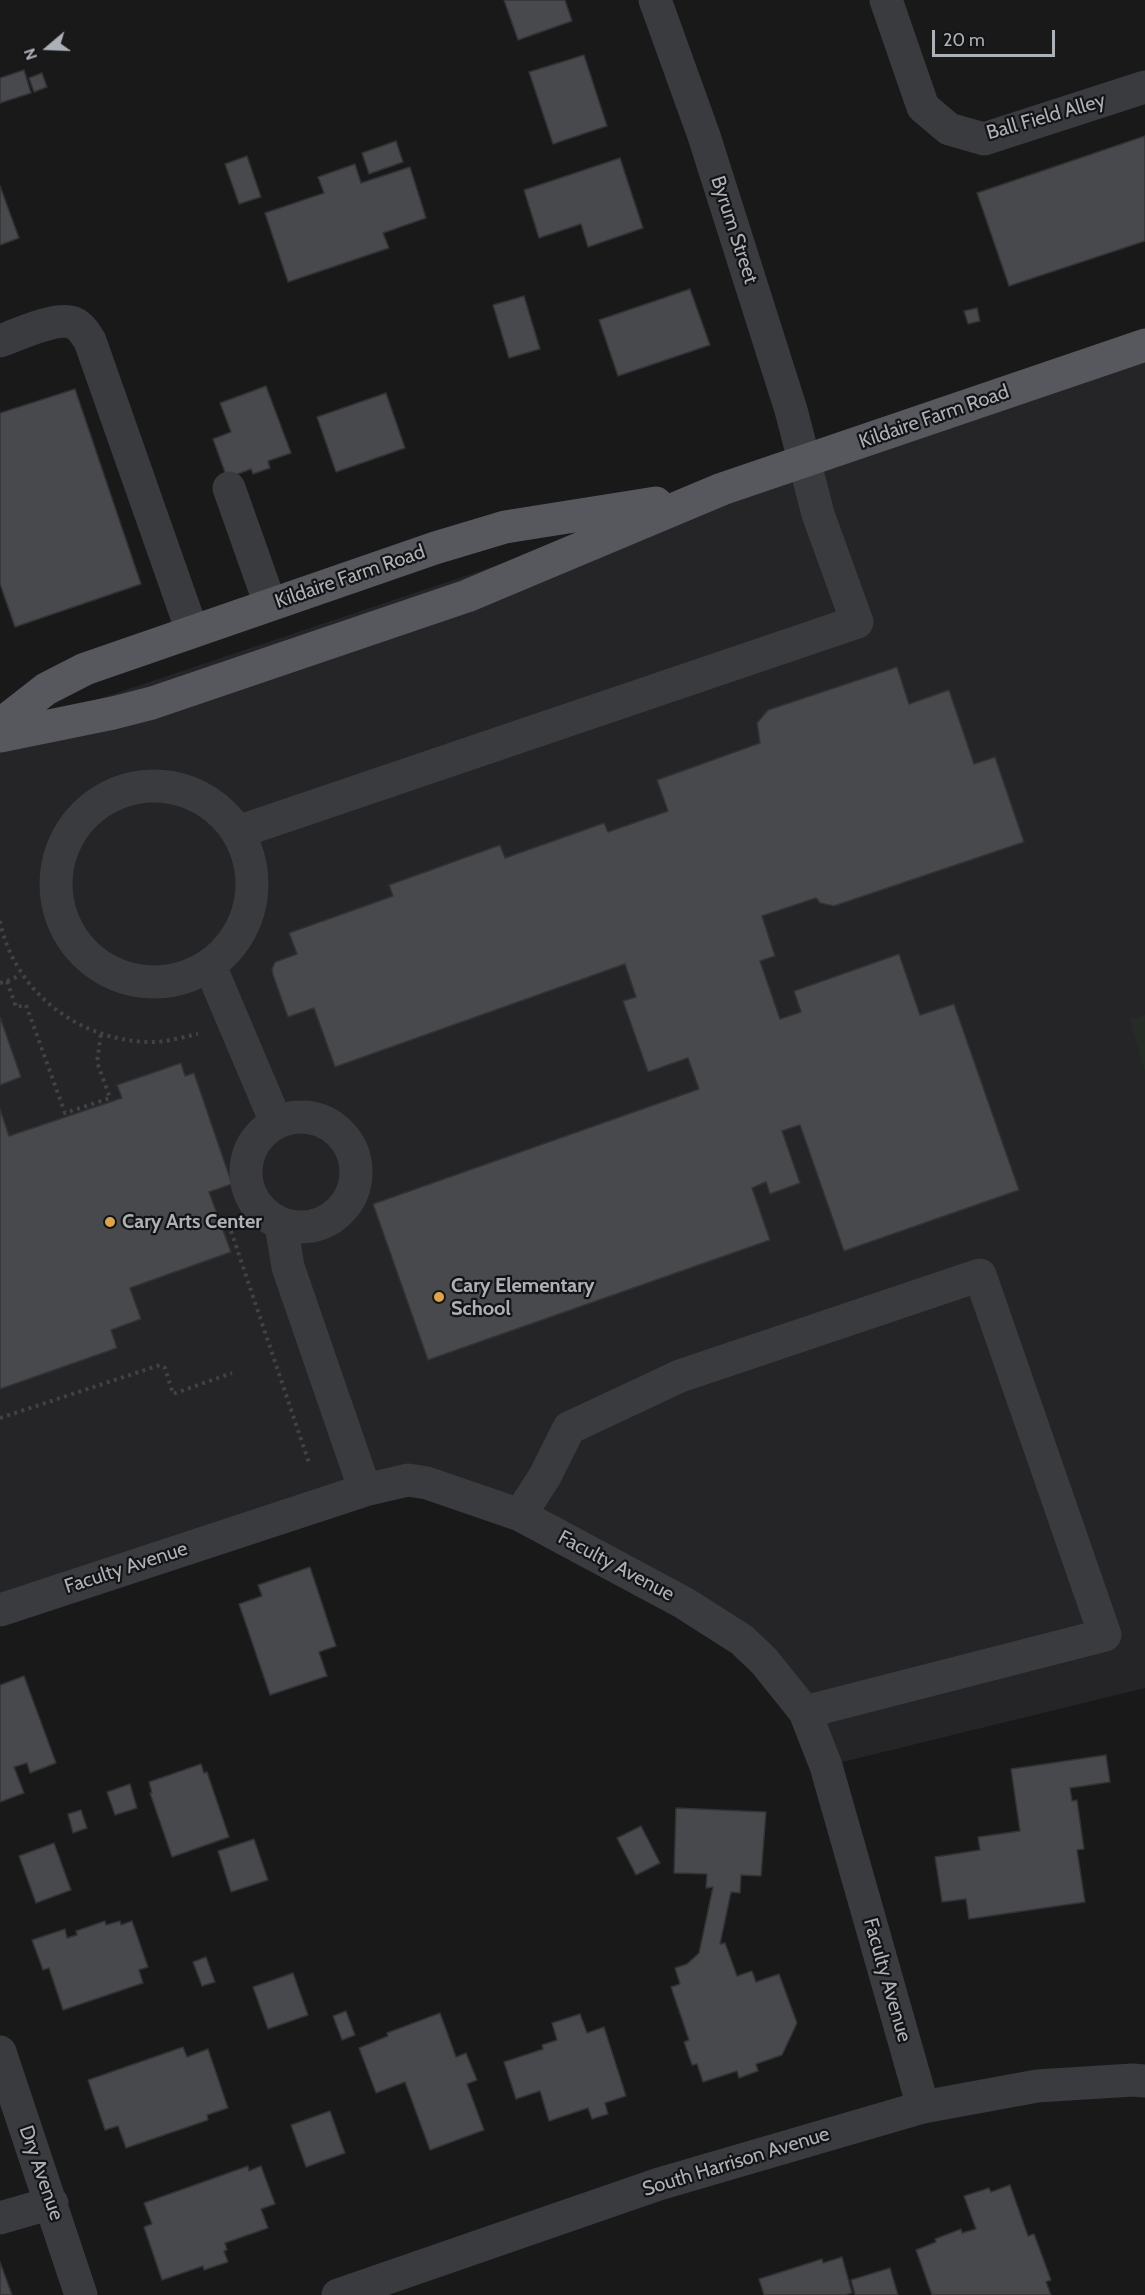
<!DOCTYPE html>
<html>
<head>
<meta charset="utf-8">
<style>
	body { margin:0 }
	#map { position:relative; width:1145px; height:2295px; overflow:hidden; background:#19191a; font-family:Cabin,sans-serif }
	canvas { display:block }
	.north { position:absolute; left:18px; top:18px; width:60px; height:60px; -webkit-text-stroke:4px #141415; paint-order:stroke; rotate:251deg; font-size:16px; font-weight:700; line-height:24px; text-align:center; color:#acb1b8 }
	.north::after { content:''; display:block; margin:auto; width:21px; height:27px; background:#acb1b8; clip-path:polygon(50% 0,100% 100%,50% 72%,0 100%) }
	.scale { position:absolute; left:932px; top:30px; width:123px; height:27px; box-sizing:border-box; border:3px solid #acb1b8; border-top:0; padding-left:8px; font-size:18px; line-height:21px; white-space:nowrap; color:#acb1b8; -webkit-text-stroke:4px #141415; paint-order:stroke }
</style>
</head>
<body>
<div id="map">
<canvas width="1145" height="2295"></canvas>
<div class="north">N</div>
<div class="scale">20 m</div>
</div>
<script>
const g = document.querySelector('canvas').getContext('2d');
g.lineJoin = 'round';
function paint(path, color) {
  g.fillStyle = color;
  g.fill(path, 'evenodd');
}
function stroke(path, color, width, dash) {
  g.strokeStyle = color;
  g.lineWidth = width;
  g.lineCap = dash ? 'butt' : 'round';
  g.setLineDash(dash || []);
  g.stroke(path);
}
function write(font, color, halo, rows, align = 'center') {
  g.font = font + ' Cabin,sans-serif';
  g.lineWidth = 4.5;
  g.setLineDash([]);
  g.textBaseline = 'middle';
  g.strokeStyle = halo;
  g.fillStyle = color;
  for (const [text, x, y, turn = 0] of rows) {
    g.save();
    g.translate(x, y);
    g.rotate((+turn || 0) * Math.PI / 180);
    g.textAlign = isNaN(turn) ? turn : align;
    if (halo) g.strokeText(text, 0, 0);
    g.fillText(text, 0, 0);
    g.restore();
  }
}
paint(new Path2D(`
	M1145 355V1688L826 1766 764 1661 427 1483 0 1610V732L805 462Z`), '#252527');
paint(new Path2D(`
	M1145 1015V1072L1130 1020Z`), '#252c26');
const building = new Path2D(`
	M504 0H565L572 21 518 40Z
	M584 55 607 126 553 144 529 72Z
	M24 70 31 93 0 103V78Z
	M42 73 47 87 34 92 29 78Z
	M1145 136V241L1009 286 977 193Z
	M396 141 403 162 369 174 362 153Z
	M247 156 261 197 239 204 225 164Z
	M620 158 643 228 588 247 581 224 539 238 524 190Z
	M355 164 361 183 410 167 426 218 383 233 389 248 288 282 265 213 324 193 318 177Z
	M0 186 19 238 0 245Z
	M690 289 710 345 618 376 599 320Z
	M524 296 540 349 509 358 493 305Z
	M977 308 980 321 968 324 964 311Z
	M266 386 291 453 268 461 270 468 253 474 251 469 227 478 213 439 231 432 220 403Z
	M75 389 141 584 15 627 0 584V413Z
	M386 393 405 448 336 472 317 417Z
	M897 667 909 704 949 690 974 764 995 757 1024 842 834 906 820 903 816 898 762 916 775 956 760 961 780 1019 801 1012 794 991 899 954 920 1015 954 1004 1019 1190 844 1251 800 1125 782 1131 800 1183 770 1194 766 1182 752 1188 770 1240 428 1360 373 1204 699 1089 688 1058 648 1072 623 1001 636 997 625 964 335 1067 314 1008 288 1017 273 975 272 969 275 962 297 954 289 933 393 896 389 885 500 845 505 858 604 823 608 832 668 811 657 780 760 743 757 723 768 710Z
	M0 1017 21 1077 0 1085Z
	M181 1063 185 1076 194 1073 232 1184 209 1192 231 1252 130 1288 141 1319 111 1330 117 1348 0 1389V1109L9 1136 122 1098 117 1085Z
	M310 1567 336 1646 319 1652 327 1676 270 1695 239 1604 262 1596 258 1585Z
	M24 1676 56 1763 30 1773 27 1763 14 1767 24 1793 0 1802V1685Z
	M1106 1755 1110 1782 1070 1788 1072 1801 1077 1800 1084 1849 1077 1850 1085 1902 969 1919 966 1899 942 1902 935 1857 980 1850 978 1837 1020 1831 1011 1769Z
	M201 1764 204 1773 207 1772 229 1837 172 1857 150 1793H152L149 1782Z
	M130 1784 137 1808 115 1815 107 1792Z
	M676 1808 766 1812 761 1876 741 1875 740 1893 731 1892 720 1944 725 1943 737 1976 752 1971 756 1982 779 1974 797 2023 782 2055 756 2064 758 2071 739 2078 737 2071 703 2082 697 2064 692 2065 684 2042 689 2040 671 1987 680 1984 675 1968 687 1964 699 1953 713 1887 706 1888 707 1874 674 1873Z
	M81 1810 87 1828 73 1833 68 1814Z
	M641 1826 660 1863 636 1875 617 1838Z
	M254 1839 268 1880 231 1892 218 1851Z
	M54 1843 71 1890 36 1903 19 1856Z
	M105 1921 106 1925 120 1921 121 1925 132 1921 148 1967 139 1970 143 1983 63 2010 49 1968 43 1970 32 1940 65 1929 67 1938 77 1935 76 1931Z
	M206 1957 215 1982 202 1986 193 1962Z
	M293 1973 308 2015 268 2029 253 1987Z
	M346 2011 355 2035 342 2040 333 2016Z
	M440 2013 456 2057 466 2053 477 2080 467 2084 484 2130 430 2150 405 2082 376 2093 359 2048 388 2036 387 2033Z
	M580 2014 587 2033 604 2027 626 2096 605 2103 608 2114 592 2119 588 2108 549 2121 540 2091 516 2099 504 2062 543 2049 542 2045 557 2040 552 2023Z
	M183 2047 187 2057 208 2049 228 2108 207 2115 208 2120 126 2148 118 2126 105 2130 88 2080Z
	M330 2111 345 2153 306 2167 291 2125Z
	M248 2166 249 2171 261 2166 275 2204 261 2209 268 2228 225 2243 227 2250 224 2251 228 2262 204 2270 203 2266 162 2280 144 2227 152 2224 144 2203Z
	M1010 2185 1028 2236 1034 2234 1051 2280 1046 2282 1051 2295H932L916 2250 936 2242 935 2239 961 2229 962 2233 976 2229 964 2196 989 2188 991 2192Z
	M842 2257 852 2293 845 2295H764L759 2279 822 2259 823 2263Z
	M0 2262 12 2295H0Z
	M890 2268 898 2295H855L851 2280Z`);
paint(building, '#48494c');
stroke(building, '#333336', 1.5);
stroke(new Path2D(`
	M0 921C14 992 80 1042 152 1042 167 1042 183 1037 198 1034
	M7 981 21 975
	M0 983 7 981 16 1007 26 1005 65 1113 110 1098 97 1062 101 1033
	M231 1231 309 1463
	M0 1418 160 1365 165 1368 173 1394 232 1373`), '#404246', 4, [3, 4.5]);
stroke(new Path2D(`
	M886 0 923 107 949 129 984 139 1145 87
	M0 341C17 335 53 318 70 322 80 324 85 333 90 341L192 631
	M229 488 270 604
	M56 884a98 98 0 1 1 196 0a98 98 0 1 1-196 0Z
	M238 832 857 622 818 514 791 410 704 136 655 0
	M210 966 276 1122
	M246 1172a55 55 0 1 1 110 0a55 55 0 1 1-110 0Z
	M281 1224 288 1267 365 1490
	M520 1515 545 1476 569 1428 680 1376 980 1275 1105 1635 805 1712
	M0 1610 365 1490 408 1480 427 1483 520 1515 684 1603 742 1640 764 1661 805 1712 826 1766 923 2107
	M0 2052 81 2295
	M0 2218 52 2203
	M338 2295 659 2184 923 2107 1037 2086 1133 2080 1145 2081`), '#3a3b3f', 33);
stroke(new Path2D(`
	M0 725 46 689 85 669 435 548 505 527 656 503
	M0 736 113 713 152 703 467 596 722 489 1145 345`), '#56585e', 33);
for (const [x, y, r, color] of [
	[110,1222,6,"#dda44e"],
	[439,1297,6,"#dda44e"]
]) {
  const dot = new Path2D();
  dot.arc(x, y, r, 0, 2 * Math.PI);
  g.fillStyle = color;
  g.fill(dot);
  stroke(dot, '#141415', 2);
}
write('20px', '#acb1b8', '#141415', [
	["Ball Field Alley",1046,117,-16],
	["Byrum Street",734,230,72],
	["Kildaire Farm Road",934,417,-19],
	["Kildaire Farm Road",350,577,-19],
	["Faculty Avenue",616,1566,28],
	["Faculty Avenue",126,1568,-18],
	["Faculty Avenue",887,1980,74],
	["South Harrison Avenue",736,2162,-17],
	["Dry Avenue",41,2173,71]
]);
write('bold 20px', '#acb1b8', '#141415', [
	["Cary Arts Center",122,1222],
	["Cary Elementary",451,1286],
	["School",451,1309]
], 'left');
</script>
</body>
</html>
